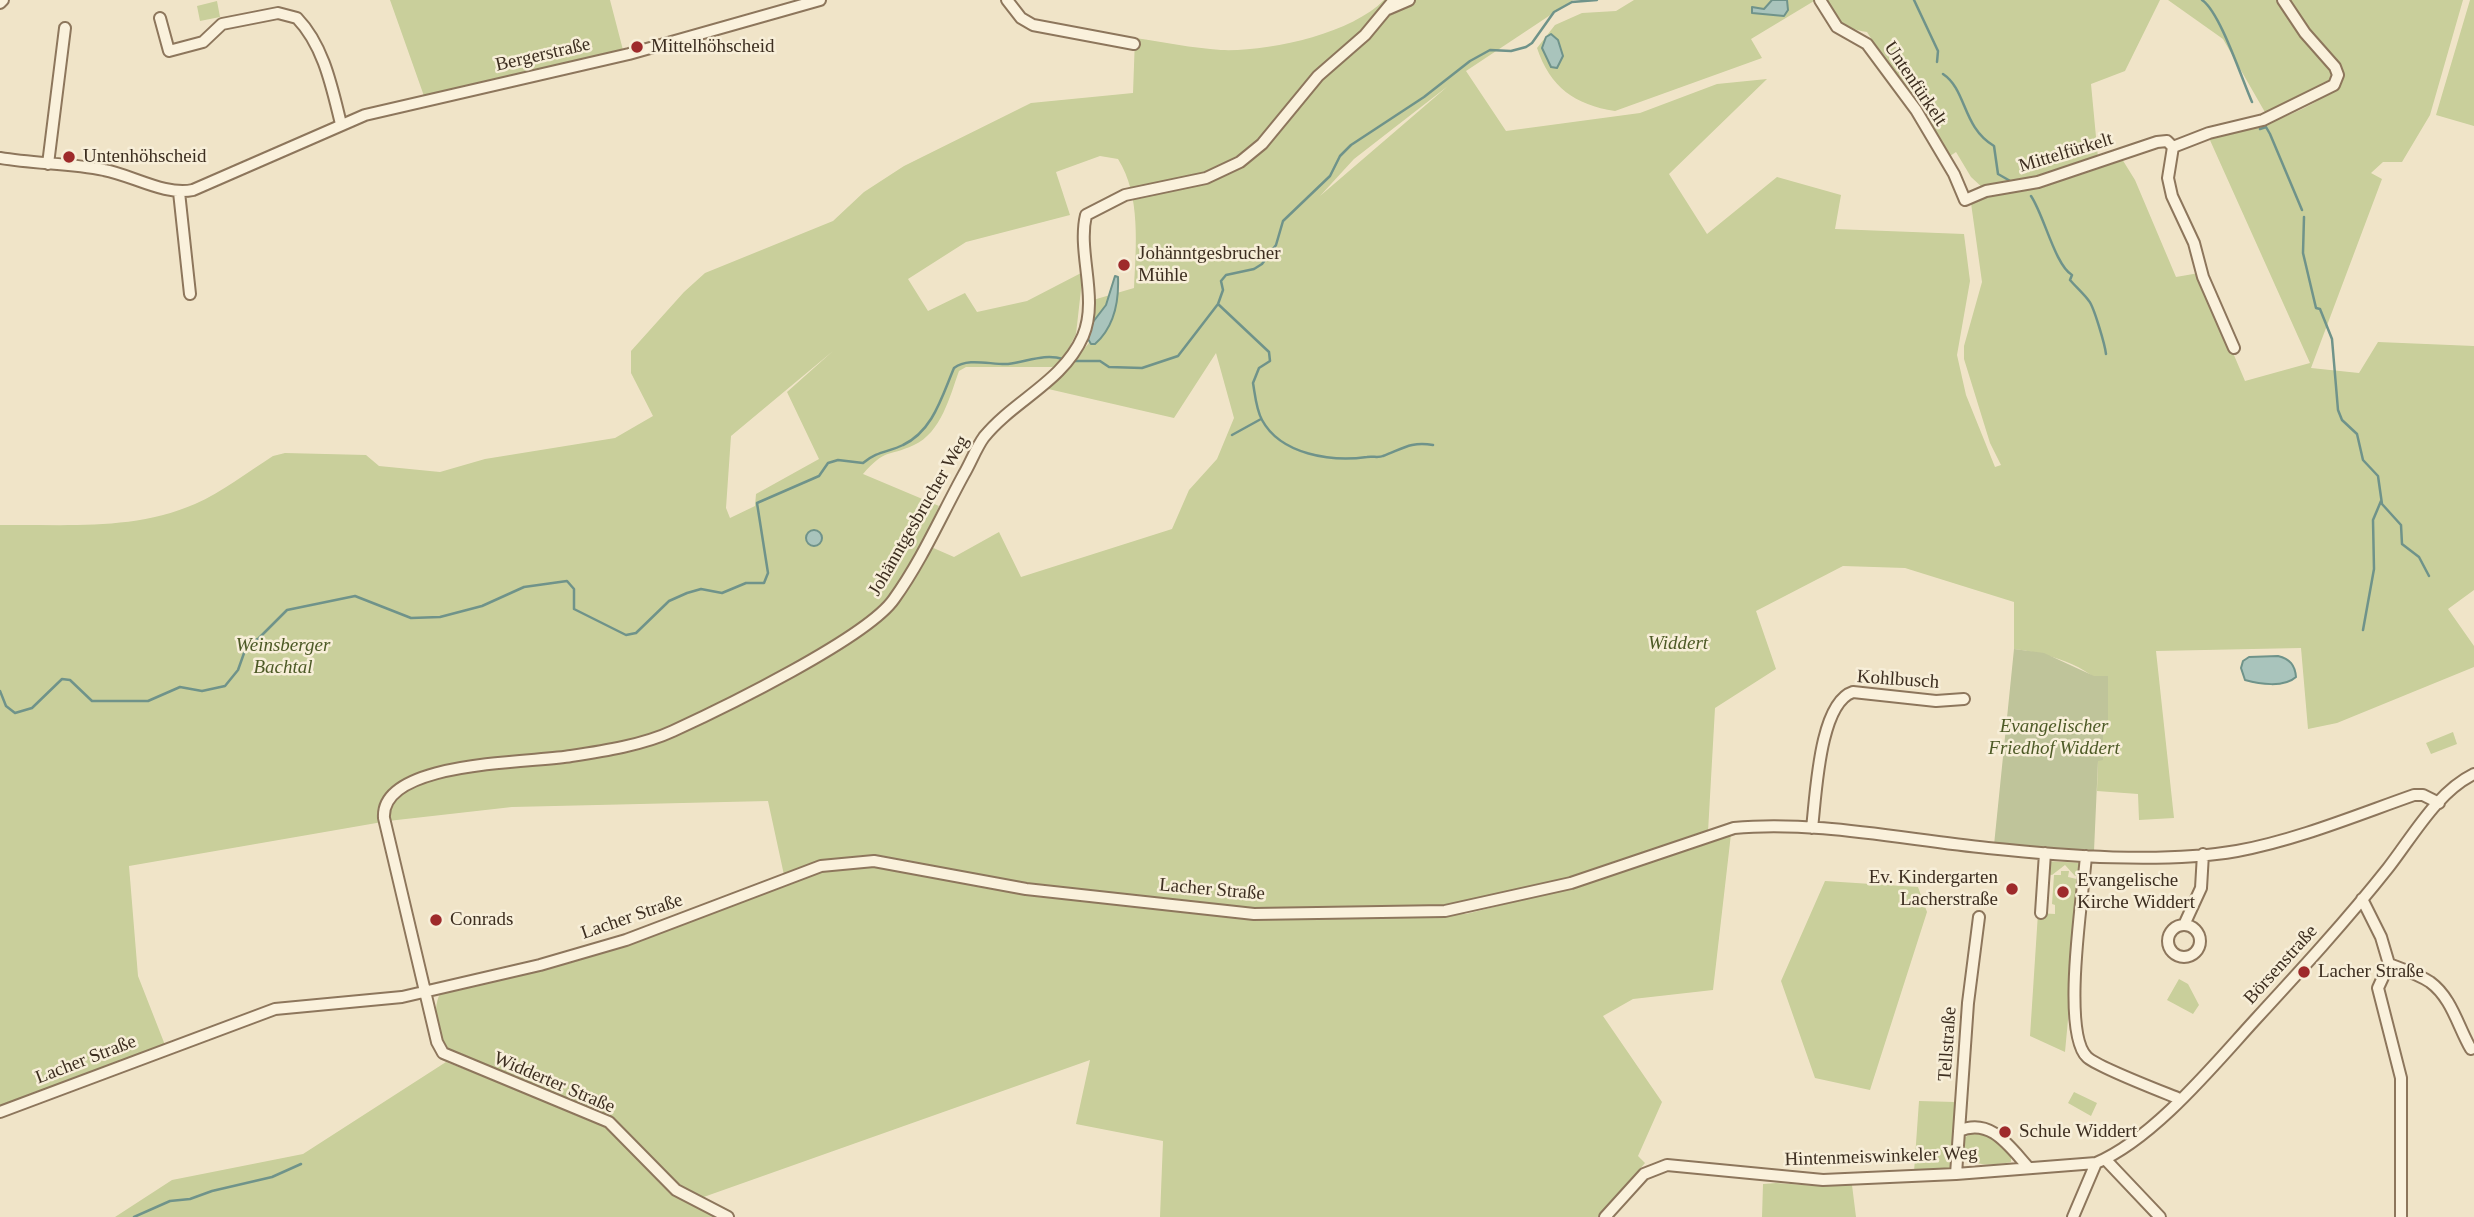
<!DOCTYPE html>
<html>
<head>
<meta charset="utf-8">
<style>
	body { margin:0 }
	canvas { display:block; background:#f0e4c8 }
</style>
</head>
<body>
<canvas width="2474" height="1217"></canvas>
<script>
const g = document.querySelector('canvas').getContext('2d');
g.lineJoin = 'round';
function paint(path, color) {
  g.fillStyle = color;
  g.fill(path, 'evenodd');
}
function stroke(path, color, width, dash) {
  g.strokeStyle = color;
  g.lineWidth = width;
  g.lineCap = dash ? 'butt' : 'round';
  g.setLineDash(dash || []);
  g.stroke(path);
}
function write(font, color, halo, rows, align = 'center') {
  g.font = font + ' "Times New Roman",serif';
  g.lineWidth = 5;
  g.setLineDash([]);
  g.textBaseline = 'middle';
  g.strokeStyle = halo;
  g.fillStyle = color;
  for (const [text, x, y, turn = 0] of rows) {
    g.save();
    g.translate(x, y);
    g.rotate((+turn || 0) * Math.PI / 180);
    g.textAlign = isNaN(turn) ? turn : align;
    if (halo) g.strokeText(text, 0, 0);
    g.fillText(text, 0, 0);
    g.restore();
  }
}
paint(new Path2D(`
	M390 0H610L623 50 424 96Z
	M1384 0H1573L1466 71 1506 131 1640 113 1717 84 1767 79 1669 174 1707 234 1777 177 1841 195 1835 229 1964 234 1970 281 1957 355 1966 395 1995 467 2001 465 1990 443 1964 359V346L1982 282 1971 203 1984 196 2087 166 2122 159 2135 180 2176 277 2199 273 2245 381 2310 363 2209 138C2254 128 2308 115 2342 82L2343 69 2306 31 2287 0H2463L2430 115 2402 162H2383L2371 173 2382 179 2311 368 2359 373 2378 342 2474 346V590L2448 609 2474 646V667L2337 723 2308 729 2301 648 2156 651 2174 818 2139 820 2138 794 2097 791 2098 760H2103V721L2108 719C2107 711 2108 700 2105 692 2094 665 2041 652 2014 649V602L1905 568 1843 566 1756 611 1776 669 1715 708 1708 832 1563 880 1465 906 1255 909 1026 885 866 855 832 859 784 875 768 801 512 807 388 821 129 866 138 976 165 1045 0 1108V525C66 524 133 531 195 504 222 492 248 472 273 456L285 453 366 455 379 466 440 472 485 459 615 438 653 416 631 373V351L684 292 705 273 833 221 864 192 904 166 1031 103 1133 93 1135 38C1163 42 1192 48 1221 50 1268 52 1351 34 1384 0ZM1448 86 1320 196 1354 159ZM1100 156 1118 159C1141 195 1136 247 1134 288L1093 300V338L1070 366 1044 388 1174 418 1216 353 1234 418 1217 459 1189 490 1172 529 1021 577 999 532 954 557 922 543 939 506 863 474C887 447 886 458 914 445 941 433 950 396 959 371L966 367H1059L1076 334 1083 272 1027 301 977 312 965 293 928 311 908 279 966 242 1070 215 1056 172ZM833 351 787 392 819 459 756 494 755 506 730 518 726 508 731 436Z
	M1634 0H1814V1L1751 39 1762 58 1615 111C1575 105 1550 87 1537 48L1555 25 1582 13 1616 11Z
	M1824 0H2160L2125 71 2091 84 2098 158 2031 181 1985 190 1971 177 1956 152 1947 158 1867 32C1841 28 1837 21 1824 0Z
	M2168 0H2279L2332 71 2331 84 2266 114 2223 39Z
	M2470 0H2474V126L2436 115Z
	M217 1 220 17 200 21 197 6Z
	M2453 732 2457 744 2431 754 2426 743Z
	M1731 834 1713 990 1633 999 1603 1016 1662 1102 1638 1156 1645 1163 1599 1217H1160L1163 1141 1076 1124 1090 1060 698 1199 680 1187 608 1117 448 1051C439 1036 431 1010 440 994L539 968 817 872 852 865 882 866 1254 918 1466 914 1558 891Z
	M2044 861 2086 863 2084 876H2075L2065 865 2052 875 2044 874Z
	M2061 871H2069L2068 877 2081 880 2065 1052 2030 1036 2038 913 2055 914V905L2052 904 2054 875H2061Z
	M1825 881 1918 887 1927 912 1870 1090 1815 1078 1781 981Z
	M2179 979 2188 984 2199 1005 2193 1014 2167 1000Z
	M446 1062 595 1119C623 1137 642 1164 666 1186 681 1200 699 1209 717 1217H115L172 1180 303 1154Z
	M2074 1092 2097 1103 2091 1116 2068 1103Z
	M1919 1101 1955 1102 1950 1172H1914Z
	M1974 1131 1986 1133 2011 1157V1162C1990 1166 1959 1169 1963 1139Z
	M1776 1183 1818 1186 1852 1185 1856 1217H1762L1763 1184Z`), '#c9cf9b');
paint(new Path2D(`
	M2014 649 2044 653 2094 676H2108V720L2103 721V760L2098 761 2094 851 1994 845Z`), '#bfc49a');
const water = new Path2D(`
	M1772 0H1787L1788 10 1784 16 1752 13V7L1764 9Z
	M1551 34 1558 40 1563 56 1557 68 1551 67 1542 48 1546 37Z
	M1115 276 1118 277C1119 301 1114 327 1095 344H1091L1088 339 1093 322 1106 305Z
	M806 538a8 8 0 1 1 16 0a8 8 0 1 1-16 0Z
	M2278 656C2290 659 2295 665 2296 677 2284 688 2259 684 2245 680L2241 668 2243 661 2249 657Z`);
paint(water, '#a9c4bc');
stroke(water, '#6f938a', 2);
stroke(new Path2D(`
	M1914 0 1938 51 1937 62
	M2202 0C2220 12 2241 77 2252 102
	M1943 74C1967 90 1962 127 1994 146L1998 174 2012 182
	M2260 129 2266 127 2270 134 2302 210
	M2031 196C2044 215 2055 265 2072 275L2070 280C2076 287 2084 294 2089 301 2094 307 2105 345 2106 354
	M2304 217 2303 253 2316 308 2320 309 2332 339 2338 410 2342 420 2357 434 2363 460 2378 476 2382 504 2401 525 2402 544 2419 557 2429 576
	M1218 304 1269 352 1270 361 1259 368 1253 383C1255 394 1256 409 1262 420 1281 455 1332 462 1367 457 1372 456 1379 458 1383 456 1402 449 1411 441 1433 445
	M1073 361H1100L1109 367 1142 368 1178 356 1218 304 1223 290 1221 281 1226 275 1254 269 1262 264 1276 245 1283 221 1330 176 1340 156 1351 145 1424 97 1470 61 1490 50 1511 51 1526 47 1532 43 1554 12 1572 2 1597 0
	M1232 435 1261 419
	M2363 630 2374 569 2373 520 2381 501
	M0 691 6 706 15 713 32 708 62 679 70 680 92 701H148L180 687 202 691 225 686 238 670 248 642 258 639 287 610 355 596 411 618 440 617 482 606 524 587 567 581 574 589V609L626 635 636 633 669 601 687 593 701 589 722 593 746 583H764L768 573 757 503 819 476 828 463 838 460 863 463C877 451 889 452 903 445 933 431 942 396 954 368 968 357 991 365 1008 364 1027 362 1044 353 1063 359
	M134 1217 170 1201 190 1199 212 1191 272 1177 301 1164`), '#6f938a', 2.5);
const minor = new Path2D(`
	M1007 0 1021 18 1033 25 1134 44
	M1820 0 1837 27 1867 44 1916 110 1954 174 1965 200 1986 191 2038 182 2157 142 2167 141 2173 147
	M0 3 3 0
	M1388 9 1409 0
	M160 18 169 51 203 42 222 24 278 13 297 18C324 46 332 88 341 124
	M2173 147 2209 133 2263 120 2334 85 2338 75 2335 67 2305 33 2283 0
	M2173 147 2168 178 2172 196 2194 243 2203 277 2234 348
	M0 158C34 164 70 163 104 170 132 175 165 196 193 190L365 115 629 54 820 0
	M48 164 65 28
	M179 192 190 294
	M1812 828C1816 796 1819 703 1853 692L1936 701 1964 699
	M2086 856C2083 895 2061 1032 2087 1057 2097 1067 2163 1092 2180 1099
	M2362 899 2381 937 2389 964 2378 988 2401 1078V1217
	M2041 913 2045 853
	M2184 925 2201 888 2203 854
	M2168 941a16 16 0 1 1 32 0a16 16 0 1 1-32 0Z
	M2389 964C2402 969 2418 974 2430 982 2452 998 2458 1027 2471 1049
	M0 1112 275 1009 402 997 540 965 626 940 821 866 874 861 1026 889 1254 914 1445 911 1571 883 1734 828C1815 820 1906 840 1988 848 2065 856 2161 864 2237 851 2297 840 2357 815 2414 795H2423L2439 803
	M1959 1131C1990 1117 2009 1146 2028 1167
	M2105 1159 2160 1217
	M1956 1174 1968 1003 1979 917
	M728 1217 676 1190 609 1122 443 1053 437 1042 384 818C380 760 532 763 571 756 604 751 643 745 673 731 721 709 867 638 894 599 922 560 941 516 964 474 971 462 976 448 984 437 1014 400 1063 382 1083 336 1099 298 1077 253 1086 215L1125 195 1206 178 1240 162 1262 144 1318 76 1365 35 1394 0
	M1605 1217 1644 1174 1667 1165 1823 1180 1956 1174 2096 1163C2153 1139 2213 1066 2254 1021 2300 971 2346 921 2388 868 2413 836 2437 792 2474 774
	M2073 1217 2096 1163`);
stroke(minor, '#8d765c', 14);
stroke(minor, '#faf1dc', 10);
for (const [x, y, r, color] of [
	[637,47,7,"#9e2a2b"],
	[69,157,7,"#9e2a2b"],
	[1124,265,7,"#9e2a2b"],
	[2012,889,7,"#9e2a2b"],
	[2063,892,7,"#9e2a2b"],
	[436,920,7,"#9e2a2b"],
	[2304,972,7,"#9e2a2b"],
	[2005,1132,7,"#9e2a2b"]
]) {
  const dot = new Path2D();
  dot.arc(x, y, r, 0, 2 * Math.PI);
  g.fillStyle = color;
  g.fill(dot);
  stroke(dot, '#f7eed8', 2.5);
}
write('19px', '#3d2e20', '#f7eed8', [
	["Mittelhöhscheid",651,47],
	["Untenhöhscheid",83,157],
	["Johänntgesbrucher",1138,254],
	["Mühle",1138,276],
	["Ev. Kindergarten",1998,878,"right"],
	["Lacherstraße",1998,900,"right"],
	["Evangelische",2077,881],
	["Kirche Widdert",2077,903],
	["Conrads",450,920],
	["Lacher Straße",2318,972],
	["Schule Widdert",2019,1132]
], 'left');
write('19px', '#3d2e20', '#f7eed8', [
	["Bergerstraße",543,55,-13],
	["Untenfürkelt",1915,84,56],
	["Mittelfürkelt",2066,153,-17],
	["Johänntgesbrucher Weg",919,516,-60],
	["Kohlbusch",1898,680,4],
	["Lacher Straße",1212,890,5],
	["Lacher Straße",632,917,-19],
	["Börsenstraße",2281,965,-48],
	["Tellstraße",1948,1044,-86],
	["Lacher Straße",86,1060,-21],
	["Widderter Straße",554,1083,23],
	["Hintenmeiswinkeler Weg",1881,1157,-2]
]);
write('italic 19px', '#4d5a26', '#f7eed8', [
	["Widdert",1678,644],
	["Weinsberger",283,646],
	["Bachtal",283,668],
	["Evangelischer",2054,727],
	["Friedhof Widdert",2054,749]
]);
</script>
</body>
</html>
